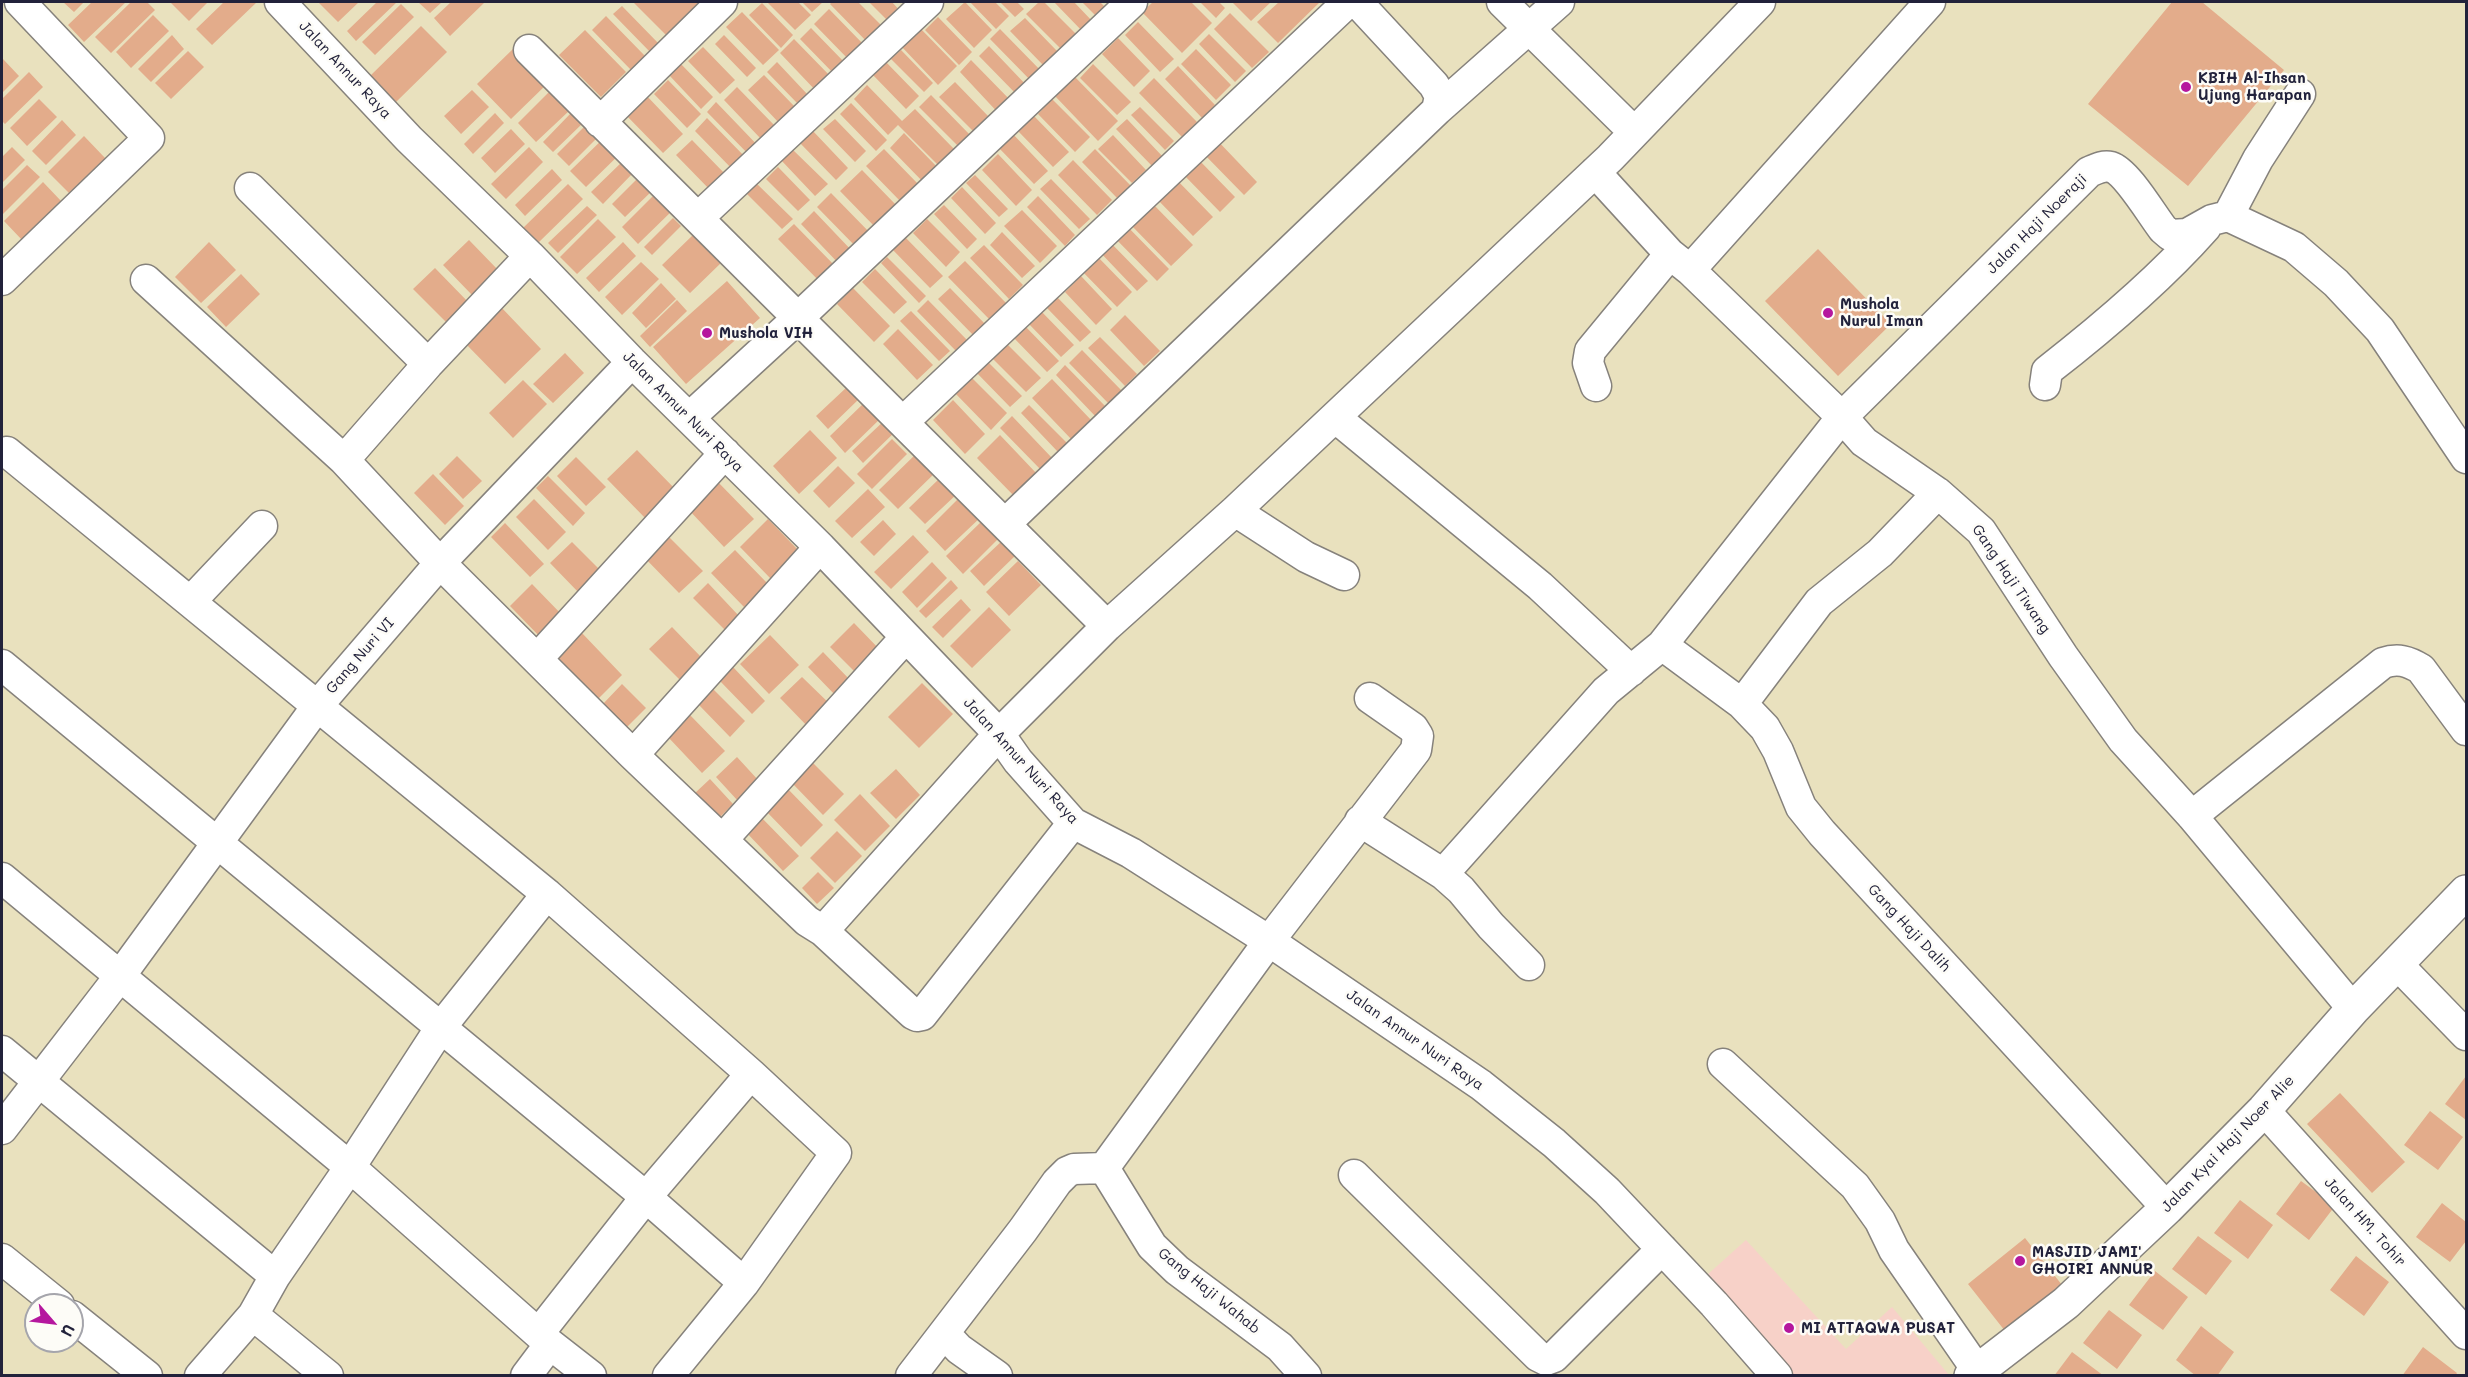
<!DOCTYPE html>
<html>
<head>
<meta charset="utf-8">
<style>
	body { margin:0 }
	#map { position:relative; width:2468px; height:1377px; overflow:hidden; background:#e9e1be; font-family:Mali,sans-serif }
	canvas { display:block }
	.frame { position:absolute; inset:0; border:3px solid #22223b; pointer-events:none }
	.north { position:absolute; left:24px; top:1293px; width:60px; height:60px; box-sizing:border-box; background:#fdfcf7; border:2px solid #a5a5ac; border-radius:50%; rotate:118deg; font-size:16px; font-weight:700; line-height:24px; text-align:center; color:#22223b }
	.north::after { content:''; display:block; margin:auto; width:21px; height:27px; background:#b5179e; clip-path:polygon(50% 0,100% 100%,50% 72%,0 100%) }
</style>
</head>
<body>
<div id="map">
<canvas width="2468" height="1377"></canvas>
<div class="frame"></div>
<div class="north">U</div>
</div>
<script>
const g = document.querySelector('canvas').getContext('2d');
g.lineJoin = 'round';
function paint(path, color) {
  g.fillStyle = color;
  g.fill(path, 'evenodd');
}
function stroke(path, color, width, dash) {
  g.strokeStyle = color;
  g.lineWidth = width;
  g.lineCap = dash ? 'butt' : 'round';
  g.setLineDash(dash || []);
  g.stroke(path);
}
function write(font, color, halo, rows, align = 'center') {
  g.font = font + ' Mali,sans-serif';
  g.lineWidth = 5;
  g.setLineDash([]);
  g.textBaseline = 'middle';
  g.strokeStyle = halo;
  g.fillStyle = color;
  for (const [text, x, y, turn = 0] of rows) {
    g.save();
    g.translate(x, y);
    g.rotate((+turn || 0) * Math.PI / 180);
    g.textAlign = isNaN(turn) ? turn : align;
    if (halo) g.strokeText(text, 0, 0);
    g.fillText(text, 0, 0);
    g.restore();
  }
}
paint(new Path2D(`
	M1746 1240 1846 1349 1892 1307 1949 1375H1790L1707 1275Z`), '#f7d1c8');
paint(new Path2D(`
	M63 2H84L74 12Z
	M92 2H126L84 42 68 25Z
	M131 2H147L155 10 111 53 95 37Z
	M170 2H208L189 21Z
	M224 2H257L212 45 196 29Z
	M318 2H359L338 22Z
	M377 2H397L356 41 347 31Z
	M418 2H442L430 13Z
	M451 2H485L450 36 434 18Z
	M633 2H700L666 35Z
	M767 2H798L811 15 795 30Z
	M802 2H823L812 12Z
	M832 2H858L886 30 870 45 830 4Z
	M869 2H892L901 12 890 23Z
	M965 2 992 30 974 48 946 19Z
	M970 2H995L1009 16 996 29Z
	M1000 2H1017L1024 9 1015 17Z
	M1039 2H1044L1081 39 1066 54 1026 14Z
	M1054 2H1074L1094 23 1084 33Z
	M1082 2H1100L1108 10 1099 19Z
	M1153 2H1191L1212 23 1182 53 1142 12Z
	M1200 2H1219L1225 8 1216 18Z
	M1232 2H1271L1251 21Z
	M1279 2H1320L1278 43 1257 22Z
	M2172 2H2202L2284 70 2188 186 2088 104Z
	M762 3 793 35 781 48 749 15Z
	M401 4 414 17 375 55 362 42Z
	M622 6 660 45 652 54 613 14Z
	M829 9 865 46 850 61 814 24Z
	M742 12 779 50 763 65 726 27Z
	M1230 13 1269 52 1252 68 1214 29Z
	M153 15 169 31 131 68 116 52Z
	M606 16 645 56 631 70 592 30Z
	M938 17 972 52 959 65 925 30Z
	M1025 18 1057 51 1043 65 1010 31Z
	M1138 22 1174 59 1160 72 1125 35Z
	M421 26 447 52 396 102 370 76Z
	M811 28 847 65 836 76 800 39Z
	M920 28 957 66 938 85 901 46Z
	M1000 29 1045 75 1035 85 990 39Z
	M585 30 626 72 601 97 559 55Z
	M1209 34 1246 71 1235 82 1199 44Z
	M172 35 184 49 151 82 138 69Z
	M724 35 756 68 747 77 715 44Z
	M1118 38 1150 71 1134 87 1102 54Z
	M794 39 833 79 818 93 780 53Z
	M989 46 1029 88 1020 98 979 56Z
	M703 47 735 80 720 94 688 61Z
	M514 48 548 83 511 119 477 84Z
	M1196 49 1231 85 1216 100 1181 64Z
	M901 50 933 83 924 92 891 59Z
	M188 51 204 67 171 99 155 83Z
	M3 59 19 76 2 93V61Z
	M971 60 1015 105 1002 117 960 72Z
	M885 61 919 96 906 109 872 74Z
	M777 62 808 95 798 104 767 72Z
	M680 63 713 97 701 109 669 75Z
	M1093 64 1131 102 1117 115 1080 78Z
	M1178 66 1215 105 1202 118 1165 79Z
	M29 72 43 87 5 124 2 121V99Z
	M764 75 796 108 780 124 748 90Z
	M1075 77 1118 121 1098 141 1055 96Z
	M1154 78 1197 122 1182 137 1139 93Z
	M668 80 701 114 687 128 654 94Z
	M955 82 988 116 973 131 939 97Z
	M867 85 902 121 915 109 954 149 938 165 898 125 888 135 854 99Z
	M737 87 775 126 761 139 724 100Z
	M472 90 489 107 461 134 444 116Z
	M550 91 569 111 536 142 518 123Z
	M645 94 683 134 663 153 625 114Z
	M931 95 971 136 960 148 919 107Z
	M39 99 57 117 27 146 10 128Z
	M1052 99 1090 137 1075 152 1038 114Z
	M716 102 764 152 755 161 707 112Z
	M851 103 887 140 876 151 840 114Z
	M1140 107 1174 141 1165 150 1131 115Z
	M495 113 504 123 473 154 464 144Z
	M571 113 582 124 553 152 543 142Z
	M1034 116 1069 152 1053 167 1018 131Z
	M707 118 750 162 737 174 695 131Z
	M835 119 866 151 855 162 823 129Z
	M1127 119 1164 158 1154 168 1116 129Z
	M62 120 76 135 46 165 32 151Z
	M586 125 598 137 569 166 557 154Z
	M511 129 525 144 495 173 481 158Z
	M812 130 848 168 836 180 800 143Z
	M1011 132 1048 171 1034 184 997 146Z
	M904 133 939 169 925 184 890 148Z
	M608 134 624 150 586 187 570 171Z
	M1113 135 1146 170 1132 183 1098 149Z
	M84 136 106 159 70 194 48 172Z
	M1215 138 1257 182 1244 195 1201 151Z
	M692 140 727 176 712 192 676 155Z
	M12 147 25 160 2 183V157Z
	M529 147 543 162 506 199 491 184Z
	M792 149 828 184 815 196 781 160Z
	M884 149 919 185 901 202 866 166Z
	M1095 149 1131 186 1118 199 1082 162Z
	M998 154 1032 190 1016 206 982 170Z
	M1198 159 1235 197 1220 212 1183 174Z
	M1073 160 1112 200 1097 215 1058 175Z
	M622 162 633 173 603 204 591 192Z
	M27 165 40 177 2 215V190Z
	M778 167 810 200 798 211 766 179Z
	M552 169 562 180 525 216 515 205Z
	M862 170 897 206 876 228 840 191Z
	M975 175 1008 209 999 217 966 183Z
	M640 176 653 190 625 217 612 204Z
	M1174 177 1213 217 1193 236 1155 197Z
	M1051 179 1090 219 1079 229 1040 189Z
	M43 182 62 202 22 240 4 221Z
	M755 182 793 219 782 229 745 192Z
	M568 184 583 199 538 243 523 228Z
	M962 187 996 223 985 234 951 198Z
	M658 191 675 208 638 244 622 227Z
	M831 193 874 237 860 251 817 207Z
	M1038 196 1075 235 1065 246 1027 207Z
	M1152 203 1193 245 1171 266 1131 225Z
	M944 205 977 239 967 249 934 214Z
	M587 206 597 215 558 253 548 243Z
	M1022 210 1057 246 1040 263 1004 226Z
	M814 211 854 253 841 266 801 224Z
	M673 218 681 226 652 255 644 247Z
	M598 219 616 237 577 274 560 257Z
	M927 219 960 252 946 267 913 233Z
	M1122 221 1169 269 1157 281 1110 233Z
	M794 224 838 269 822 284 778 239Z
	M1002 232 1035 266 1022 278 990 245Z
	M693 235 721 263 690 293 662 265Z
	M905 237 943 276 930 288 892 249Z
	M1107 239 1148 281 1137 291 1097 249Z
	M469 240 499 271 473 296 443 265Z
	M209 242 236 270 201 303 175 277Z
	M623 242 636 256 599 292 586 278Z
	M984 245 1023 285 1009 299 970 258Z
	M1818 249 1891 324 1838 376 1765 301Z
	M1096 255 1132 292 1117 307 1081 270Z
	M887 257 926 296 919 303 881 263Z
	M965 261 1007 304 990 320 948 277Z
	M641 262 659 279 622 315 605 297Z
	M435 268 471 305 450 326 413 289Z
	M875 269 907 302 894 314 862 282Z
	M241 274 260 294 226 327 207 307Z
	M1081 276 1112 309 1096 325 1065 292Z
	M727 281 760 318 686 384 653 347Z
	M661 283 676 299 646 328 632 313Z
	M853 288 890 326 874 342 837 304Z
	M950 288 987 326 975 337 938 299Z
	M1057 297 1091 332 1080 342 1047 308Z
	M677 300 687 311 650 347 640 336Z
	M928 300 967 340 956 351 917 311Z
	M500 306 541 349 505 384 464 342Z
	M1040 310 1074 345 1061 357 1027 322Z
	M911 311 950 351 939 361 900 321Z
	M1125 315 1160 351 1144 366 1110 330Z
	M1024 325 1059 361 1047 372 1012 336Z
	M898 329 933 365 917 380 883 344Z
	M1100 337 1137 374 1125 386 1088 348Z
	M1007 344 1041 378 1026 392 992 358Z
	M1082 350 1122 391 1109 404 1069 363Z
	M565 353 584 373 553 403 533 384Z
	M986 360 1022 396 1010 407 975 371Z
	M1065 365 1106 407 1096 417 1056 375Z
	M970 376 1007 413 991 430 954 392Z
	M1052 379 1092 421 1072 440 1032 398Z
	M523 380 547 404 513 438 489 413Z
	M847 387 859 399 828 429 816 416Z
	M953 400 985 434 965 454 933 420Z
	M866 401 882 417 845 453 830 436Z
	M1029 405 1067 443 1058 452 1021 413Z
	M1012 416 1053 459 1041 470 1000 428Z
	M886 419 897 430 863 463 852 451Z
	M810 430 837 458 799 494 773 466Z
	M1000 435 1038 475 1015 497 977 458Z
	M892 439 907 454 872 489 857 474Z
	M637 450 677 491 647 520 607 479Z
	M918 452 937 471 898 509 879 490Z
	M457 456 482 481 463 499 439 474Z
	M576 457 606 487 586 506 557 476Z
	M838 466 855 483 829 508 813 491Z
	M433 474 464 506 445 525 414 493Z
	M548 476 585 513 573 526 536 488Z
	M942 476 958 493 925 524 909 508Z
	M716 480 754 519 724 547 687 508Z
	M868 489 885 507 852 538 835 521Z
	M962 495 982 516 945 551 926 531Z
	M534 499 566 532 548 550 516 517Z
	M768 519 800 552 771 579 740 547Z
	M883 520 896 534 874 556 860 542Z
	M983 520 1000 537 963 574 946 556Z
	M505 523 544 564 530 577 491 537Z
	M661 529 703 571 679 593 638 551Z
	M913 535 929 552 891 589 874 572Z
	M1003 540 1017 554 984 586 970 571Z
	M572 542 602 572 580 594 550 563Z
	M735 550 768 584 744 607 711 573Z
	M1018 561 1041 585 1009 616 986 592Z
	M932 562 947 578 917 608 902 592Z
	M951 580 958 588 926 618 919 611Z
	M708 583 739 616 725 630 693 598Z
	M532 584 565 618 543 640 510 606Z
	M961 599 971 610 943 638 932 627Z
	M989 607 1011 630 972 668 950 646Z
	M854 623 883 653 859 676 830 647Z
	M672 627 702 658 680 680 649 649Z
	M581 632 622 675 597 700 556 657Z
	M770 635 799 665 769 694 740 664Z
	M823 652 852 682 837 697 808 667Z
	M733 667 765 701 752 714 719 680Z
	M802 677 834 708 811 730 780 698Z
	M922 683 953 714 919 748 888 717Z
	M622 684 646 708 625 729 602 705Z
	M713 689 745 721 730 737 698 704Z
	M690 715 725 751 702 773 668 737Z
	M737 757 759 781 738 801 716 777Z
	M812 762 844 794 823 815 792 783Z
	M896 769 920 795 896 819 870 793Z
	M710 779 733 804 719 818 695 793Z
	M785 786 823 825 801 847 763 808Z
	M860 794 890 826 865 851 834 820Z
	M759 815 799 856 783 871 744 830Z
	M837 831 862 856 835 883 810 858Z
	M818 872 834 888 817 904 802 888Z
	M2466 1076V1120L2445 1104Z
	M2340 1093 2405 1162 2372 1193 2307 1124Z
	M2430 1111 2463 1137 2438 1170 2404 1145Z
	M2301 1181 2335 1206 2309 1240 2276 1214Z
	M2240 1200 2273 1225 2248 1259 2214 1233Z
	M2442 1203 2466 1222V1241L2450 1262 2416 1237Z
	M2198 1236 2232 1261 2206 1295 2172 1269Z
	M2025 1238 2062 1285 2005 1331 1968 1284Z
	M2356 1256 2389 1282 2364 1316 2330 1290Z
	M2155 1271 2188 1297 2163 1330 2129 1305Z
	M2109 1310 2142 1335 2117 1369 2083 1343Z
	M2201 1326 2234 1352 2217 1376H2196L2176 1360Z
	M2423 1347 2457 1373 2455 1376H2402Z
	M2072 1352 2104 1376H2054Z`), '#e3ac8b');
const minor = new Path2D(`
	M280 2 409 139 530 256 632 362 820 547 999 734 1018 761 1073 823 1131 853 1269 941 1481 1085 1554 1143 1607 1191 1714 1304 1777 1376
	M1502 2 1633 131
	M529 50 1107 626
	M1437 110 1559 2
	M600 122 722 2
	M1595 172 1670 254 1690 270 1842 417 1864 442 1938 493 1981 531 2063 656 2123 740 2192 816 2353 1009
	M250 188 428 364
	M2228 216 2258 159 2300 94
	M698 218 928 2
	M1690 270 1930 2
	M2 280 149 138 20 2
	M146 280 344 460 440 563 633 755 807 921 823 931 913 1014 917 1016 922 1015 1073 823
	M2045 385 2047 371C2101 329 2161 278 2206 227
	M1596 386 1588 363 1590 351 1670 254
	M689 418 798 318 1132 2
	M1336 418 1540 586 1631 671
	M903 422 1348 2
	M7 452 547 894 751 1074 646 1197 539 1333
	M344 460 428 364 530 256
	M1235 511 1306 557 1344 575
	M1005 524 1437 110 1440 96 1434 85 1357 2
	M191 601 262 526
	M1662 645 1742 704 1765 728 1778 751 1801 807 1822 833 2167 1208
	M537 659 725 453
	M2 665 646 1197 744 1283
	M1742 704 1819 602 1880 553 1938 493
	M633 755 820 547
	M2192 816 2383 663C2398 658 2408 661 2421 669L2466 730
	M1360 821 1443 874 1606 691 1662 645 1842 417 2089 172C2096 169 2103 165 2111 167 2127 172 2152 215 2163 229L2170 235 2187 234 2212 220 2228 216 2294 247 2336 283 2380 330 2466 458
	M723 839 906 637
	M1443 874 1461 890 1491 926 1529 965
	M2 878 350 1167 550 1344 591 1376
	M823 931 999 734 1107 626 1235 511 1610 158 1760 2
	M2397 964 2466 1035
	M2 1051 275 1276
	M1723 1064 1855 1186 1880 1221 1894 1250 1977 1370
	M2264 1110 2466 1334
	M2 1129 120 976 318 705 440 563 632 362
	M1104 1168 1152 1246 1177 1270 1280 1347 1306 1376
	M1354 1175 1538 1356 1546 1360 1554 1357 1662 1249
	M2 1259 59 1305
	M253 1315 328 1376
	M72 1316 147 1376
	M944 1333 959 1349 997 1376
	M200 1376 253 1315 275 1276 350 1167 441 1027 547 894
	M526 1376 550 1344
	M668 1376 744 1283 836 1153 751 1074
	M911 1376 1023 1230 1057 1182 1067 1172 1074 1169 1104 1168 1269 941 1416 750 1418 736 1413 728 1370 698`);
const tertiary = new Path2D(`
	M1971 1376 2066 1303 2167 1208 2264 1110 2353 1009 2466 892`);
stroke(minor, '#86827c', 33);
stroke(tertiary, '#86827c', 36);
stroke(minor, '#fff', 30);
stroke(tertiary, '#fff', 33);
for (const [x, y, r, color] of [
	[2186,87,6,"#b5179e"],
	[1828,313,6,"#b5179e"],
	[707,333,6,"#b5179e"],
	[2020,1261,6,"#b5179e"],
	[1789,1328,6,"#b5179e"]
]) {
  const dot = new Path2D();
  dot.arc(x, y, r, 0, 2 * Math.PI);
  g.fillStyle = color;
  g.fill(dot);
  stroke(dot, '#fdfcf7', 2);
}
write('15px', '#22223b', '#fdfcf7', [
	["Jalan Annur Raya",345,70,47],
	["Jalan Haji Noeraji",2037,224,-45],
	["Jalan Annur Nuri Raya",683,412,45],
	["Gang Haji Tiwang",2011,579,56],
	["Gang Nuri VI",360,656,-49],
	["Jalan Annur Nuri Raya",1021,761,48],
	["Gang Haji Dalih",1909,928,47],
	["Jalan Annur Nuri Raya",1415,1040,35],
	["Jalan Kyai Haji Noer Alie",2228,1144,-46],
	["Jalan HM. Tohir",2365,1222,48],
	["Gang Haji Wahab",1209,1291,39]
]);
write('bold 15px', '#22223b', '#fdfcf7', [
	["KBIH Al-Ihsan",2198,78],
	["Ujung Harapan",2198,95],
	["Mushola",1840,304],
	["Nurul Iman",1840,321],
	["Mushola VIH",719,333],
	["MASJID JAMI'",2032,1252],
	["GHOIRI ANNUR",2032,1269],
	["MI ATTAQWA PUSAT",1801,1328]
], 'left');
</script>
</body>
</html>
